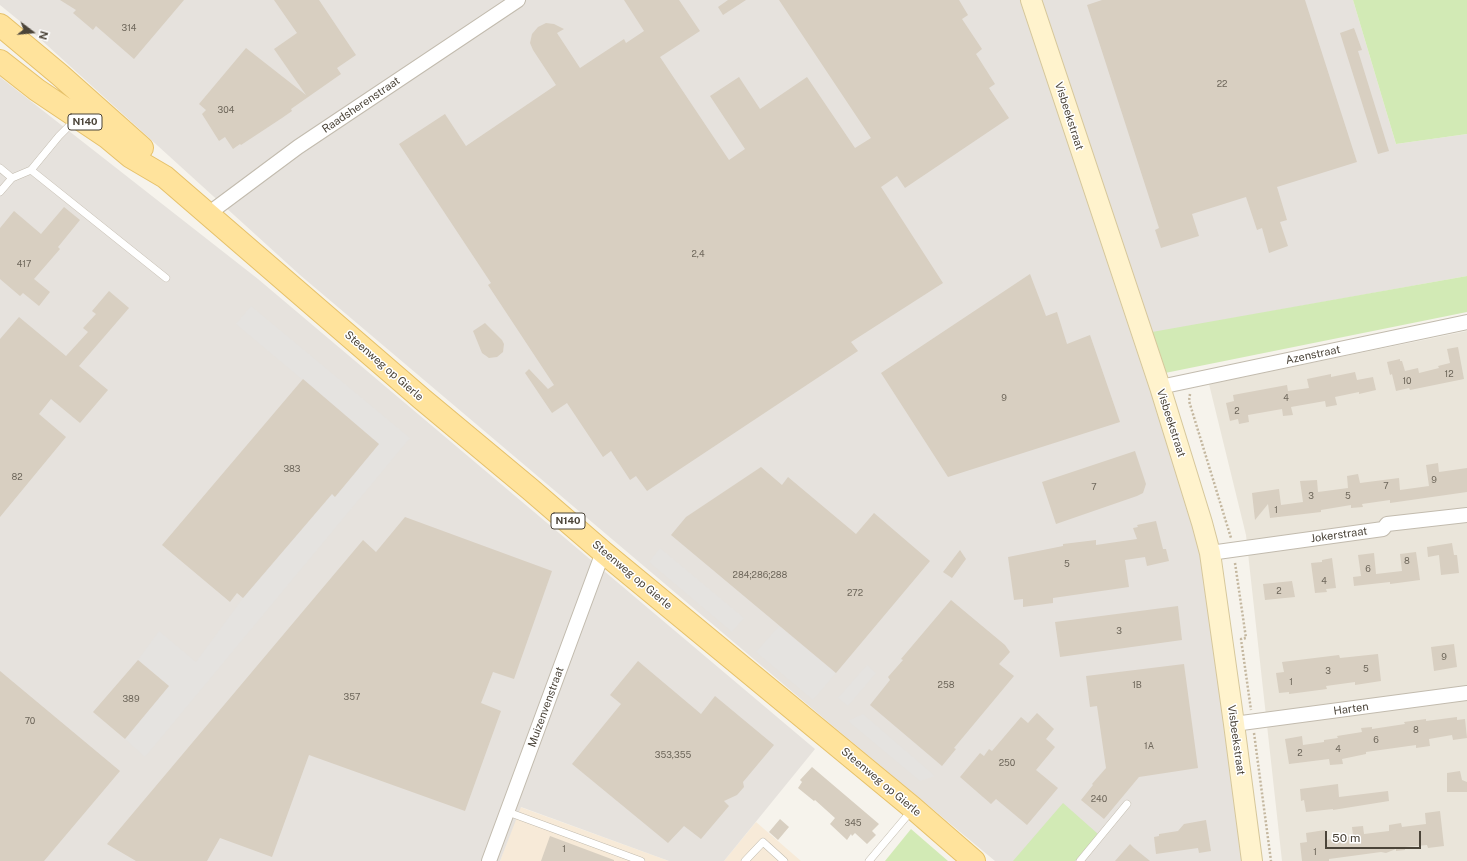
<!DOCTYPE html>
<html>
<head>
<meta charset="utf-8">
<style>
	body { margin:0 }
	#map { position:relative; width:1467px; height:861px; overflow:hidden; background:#f6f3ec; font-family:"Public Sans",sans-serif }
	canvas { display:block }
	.north { position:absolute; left:12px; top:12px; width:40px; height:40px; -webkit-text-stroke:3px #fff; paint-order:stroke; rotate:106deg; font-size:11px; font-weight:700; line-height:16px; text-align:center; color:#4b4439 }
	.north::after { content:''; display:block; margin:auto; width:14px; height:18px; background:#4b4439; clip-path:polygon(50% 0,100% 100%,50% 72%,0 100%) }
	.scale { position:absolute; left:1325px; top:831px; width:96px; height:18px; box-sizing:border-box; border:2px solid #4b4439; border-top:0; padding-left:5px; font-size:12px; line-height:14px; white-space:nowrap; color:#4b4439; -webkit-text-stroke:3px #fff; paint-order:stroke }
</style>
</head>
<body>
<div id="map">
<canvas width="1467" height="861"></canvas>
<div class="north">N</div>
<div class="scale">50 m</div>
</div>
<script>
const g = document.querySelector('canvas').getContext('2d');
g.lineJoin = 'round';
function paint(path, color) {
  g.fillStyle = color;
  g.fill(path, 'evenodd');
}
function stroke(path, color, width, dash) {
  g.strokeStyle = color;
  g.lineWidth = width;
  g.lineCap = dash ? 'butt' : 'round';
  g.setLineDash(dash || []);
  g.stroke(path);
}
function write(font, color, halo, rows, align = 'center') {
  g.font = font + ' "Public Sans",sans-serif';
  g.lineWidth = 3;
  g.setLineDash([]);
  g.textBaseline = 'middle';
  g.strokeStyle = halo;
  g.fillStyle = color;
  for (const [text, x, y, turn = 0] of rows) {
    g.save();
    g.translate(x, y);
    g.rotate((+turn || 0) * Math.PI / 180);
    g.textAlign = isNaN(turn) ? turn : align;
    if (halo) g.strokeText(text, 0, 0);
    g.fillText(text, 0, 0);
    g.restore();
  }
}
paint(new Path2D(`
	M1467 331V861H1282L1246 535 1209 384Z`), '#eae5da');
paint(new Path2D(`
	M520 807 669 861H500Z
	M756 822 801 861H724Z`), '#f7ead8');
paint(new Path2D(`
	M0 0H1353L1396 144 1467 134V276L1135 336 1203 552 1245 861H995L834 727 300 275 27 27 0 5Z
	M0 77 258 279 815 749 724 861H669L521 807 500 861H0Z`), '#e6e2dd');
paint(new Path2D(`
	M1353 0H1467V134L1396 144Z
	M1467 276V312L1165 373 1152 332Z
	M1063 803 1098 834 1075 861H1013Z
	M911 829 948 861H885Z`), '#d2eab5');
paint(new Path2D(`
	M251 306 410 438 145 757 125 739 169 686 138 660 159 631 196 662 243 598 332 494 335 497 379 444 236 324Z
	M660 548 744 618 732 632 649 562Z
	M779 626 836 673 813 700 756 652Z
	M867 665 876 673 848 706 838 698Z
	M863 714 935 776 920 781 848 721Z`), '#e5e3e0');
paint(new Path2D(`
	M60 0H184L134 59 96 26 93 30 73 13 76 10Z
	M274 0H319L356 55 337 68 341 74 291 109 292 111 282 118 241 145 240 144 233 149 225 137 219 141 202 114 206 110 199 104 246 48 306 95 274 49 297 33Z
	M624 0H679L700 31 660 57 729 160 745 149 710 96 739 77 760 109 807 77 855 148 871 138 779 0H959L968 15 962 19 982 49 976 54 995 84 989 88 1009 118 905 188 897 176 881 187 943 283 851 342 858 351 647 491 636 476 630 480 611 451 603 457 567 403 552 413 525 373 529 369 548 389 554 385 488 285 491 283 399 144 445 114 466 146 556 85 533 50 530 43 532 34 538 27 546 23 554 24 564 29 557 33 580 68 624 39 626 43 644 31Z
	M728 0H746L723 15 718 7Z
	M1102 0H1305L1357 162 1277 187 1287 220 1280 222 1288 246 1269 253 1262 228 1257 230 1246 197 1192 214 1199 236 1161 248 1155 230 1159 228 1087 5Z
	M1354 28 1362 50 1358 51 1389 151 1378 154 1340 33Z
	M64 207 80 220 58 247 60 249 34 279 50 292 39 306 23 293 20 296 0 279V228L14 211 41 234Z
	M1030 274 1046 316 1057 312 1067 344 1090 335 1120 422 948 477 881 373Z
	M109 291 129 308 79 366 108 390 80 423 51 399 39 414 66 437 0 517V339L19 317 66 356 88 332 83 328 96 314 92 311Z
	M485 323 502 340 504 344 503 352 497 357 489 358 482 353 473 331Z
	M1458 347 1464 379 1410 390 1409 388 1396 391 1392 374 1390 375 1387 362 1400 359V361H1402L1405 371 1418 368 1419 373 1439 368 1438 366 1450 363 1447 349Z
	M1355 372 1357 380 1373 377 1376 390 1359 394V392L1335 397 1337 405 1326 407 1325 401 1291 407 1293 415 1283 416 1282 409 1248 415 1249 422 1239 424 1238 419 1230 421 1226 403 1234 401 1233 395 1287 385 1288 391 1309 388 1307 379 1331 374V377Z
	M303 379 379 444 335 497 332 494 243 598 237 593 230 602 162 545Z
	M1135 451 1146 484 1143 493 1137 496 1056 524 1042 482Z
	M1438 463 1439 472 1467 468V492L1390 503V500L1362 504 1363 507 1351 508V505L1321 510V512L1270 518 1268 504 1255 520 1252 493 1279 489 1281 505 1303 502 1300 481 1317 480 1318 492 1348 488 1347 476 1358 474 1360 483 1399 478 1400 490 1429 486 1426 465Z
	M761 467 782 485 788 477 856 534 874 513 930 561 836 673 671 535 686 517Z
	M405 517 552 571 514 679 493 672 481 703 501 711 465 811 309 755 272 857 220 838 207 861H136L107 844 363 540 376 552Z
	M1156 521 1163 549H1166L1169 561 1147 566 1145 557 1125 560 1129 587 1053 598V603L1023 607V599L1014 600 1008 557 1063 546V544L1096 540V545L1137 539 1133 528 1138 527 1137 525Z
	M1452 543 1454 555H1457L1459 573 1441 575 1439 555 1428 557 1427 547Z
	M960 550 966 559 952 578 943 572Z
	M1416 552 1420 580 1390 584V582L1354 586 1353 577 1361 576 1358 555 1374 553 1376 574 1402 571 1400 554Z
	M1332 558 1336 588 1326 589 1327 592 1315 593 1311 563 1322 562V560Z
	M1292 581 1295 597 1265 600 1263 584Z
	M951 600 1005 645 1010 652 999 664 1014 676 954 748 956 749 942 766 870 705 890 680 888 677 903 660 901 659Z
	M1178 606 1182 640 1060 657 1055 622Z
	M1454 644 1457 667 1434 671 1431 647Z
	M1378 654 1381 681 1355 685V682L1326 686 1327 689 1289 694V692L1279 693 1276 673 1284 672 1282 662 1339 655 1340 658Z
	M138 660 169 686 125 739 93 712Z
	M638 661 701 714 715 696 774 745 743 782 744 787 737 795 724 801 729 806 701 839 684 826 668 843 572 764 621 704 610 695Z
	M1184 664 1198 768 1139 777 1104 819 1081 800 1093 785 1092 784 1106 768 1097 706 1090 707 1086 676Z
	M0 671 120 771 44 861H0Z
	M1037 713 1054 729 1046 739 1055 747 1036 770 1058 788 1027 825 996 799 991 804 960 777 980 753 984 756 989 749 992 751 1021 717 1028 723Z
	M1457 717V720L1465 719 1467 738 1453 740 1452 735 1429 739 1430 746 1416 748V745L1366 752V754L1342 759 1343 764 1330 765 1329 759 1289 764 1285 739 1302 736 1303 745 1324 742V740L1338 738 1337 736 1362 732 1361 728 1372 727V729L1405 724 1404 722 1426 719V721Z
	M812 767 879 824 872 831 876 835 867 844 855 833 852 836 851 834 847 840 830 824 835 818 815 800 814 801 798 788 802 782 800 780Z
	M1460 771 1462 780 1467 782V792H1447V773Z
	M1338 784 1339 797 1388 791 1389 801 1333 810V809L1306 812 1304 800 1301 801 1300 789Z
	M1440 811 1444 846 1428 848 1427 845 1405 847V850L1396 851V849L1386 853 1381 852 1329 859V861H1302L1300 843 1307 842 1306 833 1325 830 1326 840 1353 836 1352 827 1363 826 1364 834 1389 831V825L1401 823 1402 827 1426 824 1425 813Z
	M780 819 789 827 778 840 769 832Z
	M1206 820 1211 851 1199 853 1198 848 1156 854 1154 837 1159 836V834L1178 831 1184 824Z
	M550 836 614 860V861H541Z
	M1130 844 1134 848 1150 861H1115Z`), '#d8cfc1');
const lane = new Path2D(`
	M0 168 12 178 0 192
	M31 170 166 278
	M12 178 31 170 59 136 77 118
	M508 812 641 861
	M745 861 763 842 784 861
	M869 861 912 810
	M1080 861 1127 804`);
const street = new Path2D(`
	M208 214 298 147 518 0
	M1160 387 1467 322
	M1210 553 1383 529 1387 524 1467 515
	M1234 724 1467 693
	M489 861 603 552`);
const secondary = new Path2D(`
	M1031 0 1160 387 1202 523 1210 553 1234 724 1252 861`);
const primary = new Path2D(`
	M0 25 60 75 142 148
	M0 61 37 90 107 137 131 157 165 177 422 399 530 489 603 552 913 808 974 861`);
stroke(lane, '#c2bbae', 8);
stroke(street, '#c2bbae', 16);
stroke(secondary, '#d6c79b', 22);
stroke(primary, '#e6c16a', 24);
stroke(new Path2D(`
	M1190 394 1189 401 1231 538
	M1235 563 1246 638 1241 639 1251 710
	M1254 733 1271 861`), '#c4b79f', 2.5, [2, 2]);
stroke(lane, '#fff', 7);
stroke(street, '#fff', 14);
stroke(secondary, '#fff3cd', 20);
stroke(primary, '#ffe39c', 22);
write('9px', '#6e675b', null, [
	["314",129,28],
	["22",1222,84],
	["304",226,110],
	["2,4",698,254],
	["417",24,264],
	["12",1449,374],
	["10",1407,381],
	["9",1004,398],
	["4",1286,398],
	["2",1237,411],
	["383",292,469],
	["82",17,477],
	["9",1434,480],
	["7",1386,486],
	["7",1094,487],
	["3",1311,496],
	["5",1348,496],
	["1",1276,510],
	["8",1407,561],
	["5",1067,564],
	["6",1368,569],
	["284;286;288",760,575],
	["4",1324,581],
	["2",1279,591],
	["272",855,593],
	["3",1119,631],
	["9",1444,657],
	["5",1366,669],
	["3",1328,671],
	["1",1291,682],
	["258",946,685],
	["1B",1137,685],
	["357",352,697],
	["389",131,699],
	["70",30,721],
	["8",1416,730],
	["6",1376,740],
	["1A",1149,746],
	["4",1338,749],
	["2",1300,753],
	["353,355",673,755],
	["250",1007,763],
	["240",1099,799],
	["345",853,823],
	["1",564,849],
	["1",1315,852]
]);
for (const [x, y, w] of [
	[85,122,34],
	[568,521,34]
]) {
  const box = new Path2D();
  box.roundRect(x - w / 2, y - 8, w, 16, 3);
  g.fillStyle = '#fff';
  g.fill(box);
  stroke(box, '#4b4439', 1);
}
write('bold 10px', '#4b4439', null, [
	["N140",85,122],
	["N140",568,521]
]);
write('11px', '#4b4439', '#fff', [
	["Raadsherenstraat",361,105,-34],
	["Visbeekstraat",1069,116,72],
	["Azenstraat",1313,355,-12],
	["Steenweg op Gierle",384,366,41],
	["Visbeekstraat",1171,423,72],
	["Jokerstraat",1339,535,-8],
	["Steenweg op Gierle",632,575,40],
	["Muizenvenstraat",546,707,-70],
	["Harten",1351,709,-8],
	["Visbeekstraat",1236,740,82],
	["Steenweg op Gierle",881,782,40]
]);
</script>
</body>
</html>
